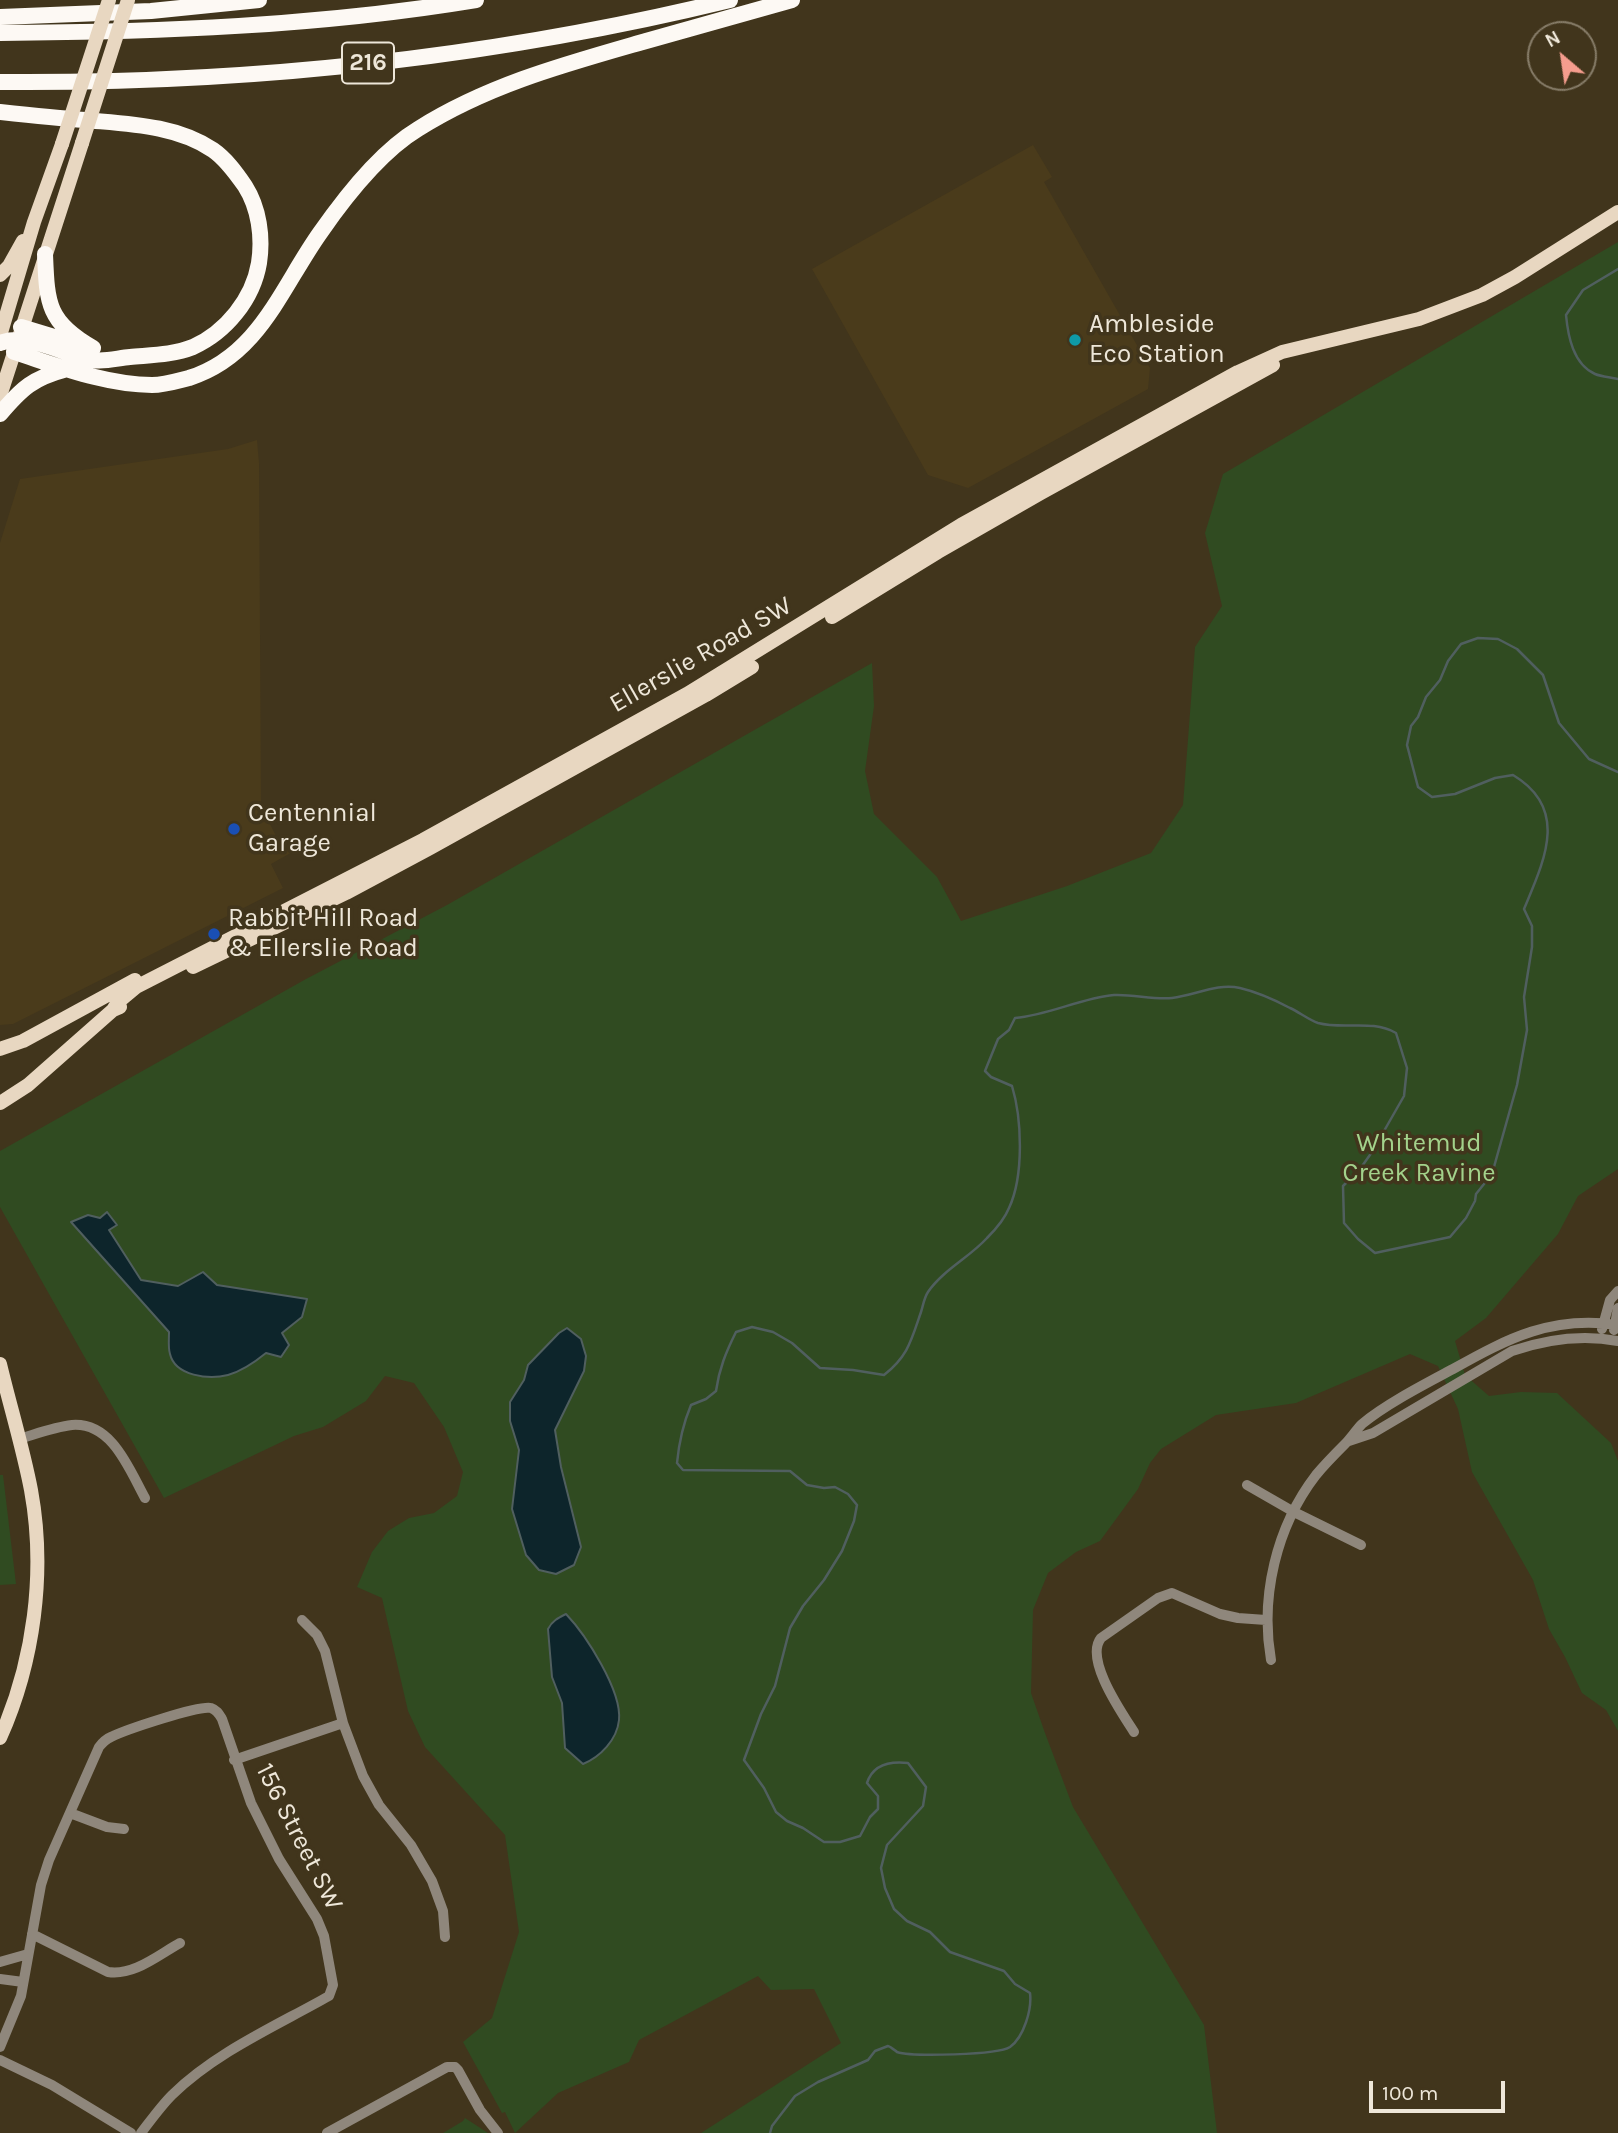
<!DOCTYPE html>
<html>
<head>
<meta charset="utf-8">
<style>
	body { margin:0 }
	#map { position:relative; width:1618px; height:2133px; overflow:hidden; background:#41351c; font-family:Karla,sans-serif }
	canvas { display:block }
	.north { position:absolute; left:1527px; top:21px; width:70px; height:70px; box-sizing:border-box; background:#41351c; border:2px solid #867c68; border-radius:50%; rotate:331deg; font-size:19px; font-weight:700; line-height:28px; text-align:center; color:#eee7d9 }
	.north::after { content:''; display:block; margin:auto; width:24px; height:32px; background:#f59d8e; clip-path:polygon(50% 0,100% 100%,50% 72%,0 100%) }
	.scale { position:absolute; left:1369px; top:2081px; width:136px; height:32px; box-sizing:border-box; border:4px solid #eee7d9; border-top:0; padding-left:9px; font-size:21px; line-height:24px; white-space:nowrap; color:#eee7d9; -webkit-text-stroke:5px #41351c; paint-order:stroke }
</style>
</head>
<body>
<div id="map">
<canvas width="1618" height="2133"></canvas>
<div class="north">N</div>
<div class="scale">100 m</div>
</div>
<script>
const g = document.querySelector('canvas').getContext('2d');
g.lineJoin = 'round';
function paint(path, color) {
  g.fillStyle = color;
  g.fill(path, 'evenodd');
}
function stroke(path, color, width, dash) {
  g.strokeStyle = color;
  g.lineWidth = width;
  g.lineCap = dash ? 'butt' : 'round';
  g.setLineDash(dash || []);
  g.stroke(path);
}
function write(font, color, halo, rows, align = 'center') {
  g.font = font + ' Karla,sans-serif';
  g.lineWidth = 7;
  g.setLineDash([]);
  g.textBaseline = 'middle';
  g.strokeStyle = halo;
  g.fillStyle = color;
  for (const [text, x, y, turn = 0] of rows) {
    g.save();
    g.translate(x, y);
    g.rotate((+turn || 0) * Math.PI / 180);
    g.textAlign = isNaN(turn) ? turn : align;
    if (halo) g.strokeText(text, 0, 0);
    g.fillText(text, 0, 0);
    g.restore();
  }
}
paint(new Path2D(`
	M1033 145 1052 177 1044 182 1150 368 1148 389 968 488 928 475 812 269Z
	M257 440 259 463 261 806 281 846 296 850 271 864 283 888 13 1024 0 1025V543L20 479 228 449Z`), '#4a3b1b');
paint(new Path2D(`
	M1618 242V1169L1578 1196 1558 1234 1486 1318 1455 1341 1465 1375 1489 1396 1521 1392 1557 1393 1611 1443 1618 1461V1731L1606 1710 1582 1693 1565 1657 1549 1629 1533 1580 1472 1472 1458 1409 1438 1366 1410 1354 1296 1403 1216 1415 1161 1449 1150 1463 1138 1489 1100 1541 1076 1552 1048 1573 1033 1610 1031 1693 1045 1733 1073 1807 1204 2025 1217 2133H701L841 2043 814 1989 771 1990 758 1976 639 2040 629 2062 558 2093 515 2133 505 2112 502 2113 463 2042 492 2018 519 1932 505 1835 425 1747 408 1711 382 1598 357 1587 372 1552 388 1531 409 1518 434 1513 457 1496 463 1472 444 1427 414 1383 385 1376 366 1401 323 1427 294 1436 164 1498 0 1207V1151L306 979 447 905 872 663 874 706 865 771 874 814 937 877 961 921 1067 886 1151 853 1183 805 1195 647 1222 606 1205 533 1223 474Z
	M0 1475H3L16 1584 0 1585Z
	M465 2118 488 2133H443L463 2121Z`), '#304b21');
const water = new Path2D(`
	M107 1212 117 1225 109 1230 141 1280 178 1286 203 1272 217 1285 307 1299 302 1317 282 1333 289 1345 281 1357 266 1353C255 1362 242 1371 228 1375 209 1380 175 1376 170 1354 168 1348 169 1339 169 1332L71 1222 88 1215 100 1218Z
	M567 1328 581 1339 586 1356 584 1371 555 1430 561 1467 581 1547 574 1565 556 1574 539 1570 526 1555 512 1509 519 1450 510 1421V1402L524 1380 528 1365 559 1333Z
	M566 1614C586 1635 622 1691 619 1720 617 1740 600 1757 583 1764L565 1748 562 1703 552 1677 548 1629C552 1621 558 1618 566 1614Z`);
paint(water, '#0d252b');
stroke(water, '#505f5f', 2);
stroke(new Path2D(`
	M1618 269 1583 290 1566 315C1568 336 1573 364 1595 374 1602 377 1611 377 1618 379
	M770 2133 772 2126 795 2096 818 2082 868 2060 875 2051 888 2046C889 2046 896 2051 897 2052 912 2057 998 2055 1010 2047 1024 2037 1032 2009 1030 1993L1015 1984 1004 1971 950 1952 930 1932 907 1921 894 1909 885 1888 881 1868 887 1845 923 1806 926 1787 908 1763C890 1761 873 1764 867 1783L878 1796V1809L870 1817 860 1836 840 1842H824L803 1828 787 1821 776 1812 764 1788 744 1760 761 1714 775 1686 790 1628 803 1606 824 1580 842 1551 854 1521 857 1505 848 1494 835 1487 824 1488 807 1485 790 1471 683 1470 677 1463C679 1442 683 1424 691 1405L706 1399 716 1391C719 1369 726 1352 736 1332L752 1327 773 1332 792 1343 820 1368 853 1370 884 1375C908 1356 911 1341 921 1312 923 1306 924 1298 928 1292 943 1270 970 1257 987 1238 995 1230 1005 1218 1009 1208 1024 1176 1022 1119 1012 1086L991 1077 985 1071 998 1039 1009 1030 1015 1018C1049 1015 1081 998 1114 995 1133 994 1154 1000 1172 998 1196 995 1217 983 1240 988 1257 992 1275 1000 1290 1008 1299 1012 1309 1020 1318 1023 1345 1030 1371 1019 1396 1033L1407 1068 1404 1096 1372 1152 1360 1169 1343 1186 1344 1223 1358 1239 1375 1253 1450 1237 1466 1218 1475 1201 1476 1194 1492 1174 1517 1085 1527 1030 1524 997 1532 947V926L1524 909C1544 861 1570 809 1513 775L1495 778 1455 794 1432 797 1418 787 1407 745 1411 726 1418 717 1426 697 1440 680 1448 661 1461 644 1478 638 1498 639 1517 649 1543 675 1559 723 1589 759 1618 772`), '#505f5f', 2.5);
stroke(new Path2D(`
	M1602 1329 1610 1300 1618 1291
	M1614 1330 1618 1308
	M19 1439C36 1434 54 1427 72 1425 112 1422 129 1469 145 1498
	M1349 1441 1373 1433 1512 1351C1547 1339 1581 1334 1618 1341
	M1247 1485 1294 1512 1361 1545
	M302 1620 317 1635 325 1651 343 1723 363 1776 379 1805 411 1845 432 1881 443 1911 445 1937
	M1271 1660C1260 1597 1276 1527 1316 1475 1325 1464 1335 1454 1345 1444 1351 1438 1356 1430 1362 1424 1386 1404 1425 1384 1453 1369 1508 1338 1553 1315 1618 1325
	M1134 1732C1122 1713 1084 1659 1101 1638L1158 1598 1172 1593 1220 1614 1238 1618 1266 1620
	M234 1760 343 1723
	M70 1813 107 1827 124 1829
	M32 1934 108 1972C134 1976 158 1955 180 1943
	M0 1962 28 1954
	M0 1979 23 1982
	M0 2047 21 1996 41 1885 49 1860 99 1747C103 1742 106 1739 111 1737 125 1730 199 1705 211 1708 217 1710 219 1714 222 1719L251 1803 279 1859 317 1919 324 1936 333 1985 329 1996C276 2026 216 2052 172 2095 161 2106 151 2120 141 2133
	M0 2060 52 2085 131 2133
	M327 2133 447 2067H455L458 2070 480 2110 498 2133`), '#8f877c', 10);
stroke(new Path2D(`
	M0 275 9 266 23 241
	M0 336 34 222 62 144
	M0 396 82 143
	M832 617 938 552 1041 493 1273 365
	M193 967 346 893 430 848 706 695 752 667
	M113 1010 118 1002 136 987 423 840 687 694 961 525 1238 372 1282 352 1419 319 1482 295 1515 277 1618 212
	M0 1049 23 1041 135 980
	M0 1103 28 1085 113 1010 120 1007
	M0 1364C10 1406 23 1448 31 1490 46 1572 34 1662 0 1738`), '#e8d7c1', 14);
stroke(new Path2D(`
	M0 17 151 11 259 0
	M0 33C159 32 319 26 476 0
	M0 82C245 84 492 58 730 0
	M0 112C28 115 56 118 85 120 128 124 176 125 213 150 226 159 236 173 245 186 259 208 263 237 259 263 253 299 226 332 193 347 173 355 151 355 130 357 118 358 105 362 93 360 64 355 29 332 0 343
	M45 254C47 303 47 322 93 348
	M21 327 77 344
	M14 352C58 366 106 385 152 385 165 385 177 381 189 378 259 356 281 288 320 233 345 197 380 152 418 129 486 86 562 65 639 43 690 29 741 14 792 0
	M0 414C22 388 33 378 67 369`), '#fdf9f4', 16);
stroke(new Path2D(`
	M82 143 128 0
	M62 144 109 0`), '#e8d7c1', 14);
for (const [x, y, r, color] of [
	[1075,340,7,"#0f9aa8"],
	[234,829,7,"#1a4fb4"],
	[214,934,7,"#1a4fb4"]
]) {
  const dot = new Path2D();
  dot.arc(x, y, r, 0, 2 * Math.PI);
  g.fillStyle = color;
  g.fill(dot);
  stroke(dot, '#41351c', 2.5);
}
for (const [x, y, w] of [
	[368,63,52]
]) {
  const box = new Path2D();
  box.roundRect(x - w / 2, y - 20.5, w, 41, 5);
  g.fillStyle = '#41351c';
  g.fill(box);
  stroke(box, '#eee7d9', 2);
}
write('bold 24px', '#eee7d9', null, [
	["216",368,63]
]);
write('26px', '#eee7d9', '#41351c', [
	["Ambleside",1089,325],
	["Eco Station",1089,355],
	["Centennial",248,814],
	["Garage",248,844],
	["Rabbit Hill Road",228,919],
	["& Ellerslie Road",228,949]
], 'left');
write('26px', '#eee7d9', '#41351c', [
	["Ellerslie Road SW",701,655,-30],
	["156 Street SW",299,1837,63]
]);
write('26px', '#a3d28b', '#41351c', [
	["Whitemud",1419,1144],
	["Creek Ravine",1419,1174]
]);
</script>
</body>
</html>
